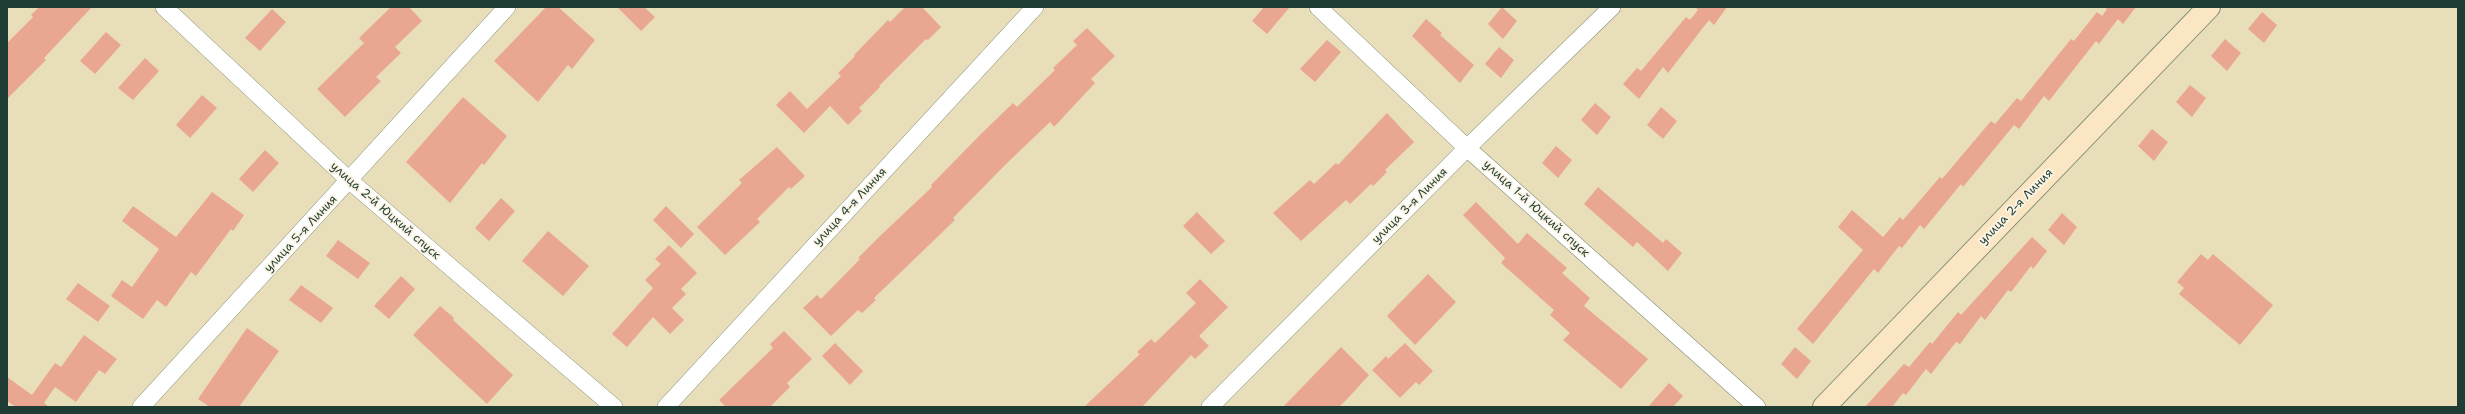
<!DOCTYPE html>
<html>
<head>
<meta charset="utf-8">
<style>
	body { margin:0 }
	#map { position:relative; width:2465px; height:414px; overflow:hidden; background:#e8deb9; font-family:"Shantell Sans",sans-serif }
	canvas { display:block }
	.frame { position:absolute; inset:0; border:8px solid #1f3d34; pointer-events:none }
</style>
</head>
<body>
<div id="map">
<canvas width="2465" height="414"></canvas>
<div class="frame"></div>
</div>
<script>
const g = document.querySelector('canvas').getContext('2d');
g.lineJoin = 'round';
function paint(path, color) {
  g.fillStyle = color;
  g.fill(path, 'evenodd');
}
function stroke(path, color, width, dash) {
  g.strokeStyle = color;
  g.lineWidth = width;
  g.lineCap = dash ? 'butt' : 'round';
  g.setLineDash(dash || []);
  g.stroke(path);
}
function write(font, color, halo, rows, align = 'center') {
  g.font = font + ' "Shantell Sans",sans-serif';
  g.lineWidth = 3.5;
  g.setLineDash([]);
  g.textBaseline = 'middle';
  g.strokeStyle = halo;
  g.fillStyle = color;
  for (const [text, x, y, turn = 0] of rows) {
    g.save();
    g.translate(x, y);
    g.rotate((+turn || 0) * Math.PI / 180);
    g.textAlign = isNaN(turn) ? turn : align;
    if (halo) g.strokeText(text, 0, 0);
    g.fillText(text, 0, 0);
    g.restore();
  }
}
paint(new Path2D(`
	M39 7H92L44 58 46 60 7 99V43L33 17 31 15Z
	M391 7H409L422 21 395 47 401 53 376 77 381 81 345 117 317 89 364 43 359 38Z
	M546 7H558L595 40 572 69 568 65 538 102 494 61Z
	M617 7H644L655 17 641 31Z
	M905 7H922L941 27 928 40 926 39 879 86 880 87 859 108 862 111 848 125 830 106 804 133 776 105 790 91 807 109 841 76 838 73 855 56 854 55 888 20 890 22Z
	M1264 7H1290L1267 34 1252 21Z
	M1502 7 1517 21 1503 39 1488 24Z
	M1695 7H1727L1714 25 1709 20 1668 73 1663 67 1639 99 1623 84 1637 68 1641 71 1686 17 1690 20 1698 10Z
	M2104 7H2136L2123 24 2118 19 2099 44 2096 41 2049 101 2044 96 2019 129 2014 125 1963 187 1961 184 1924 229 1920 225 1902 248 1899 246 1878 273 1874 269 1813 344 1797 329 1863 250 1838 227 1852 210 1883 237 1900 217 1903 220 1940 177 1942 179 1991 121 1995 124 2017 98 2021 101 2071 39 2074 41 2097 12 2102 16 2107 9Z
	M272 9 286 22 260 51 245 38Z
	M2262 12 2277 25 2264 43 2248 29Z
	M1426 19 1442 33 1440 35 1474 65 1460 83 1412 36Z
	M1087 28 1115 56 1091 79 1095 83 1054 127 1050 122 1005 165 953 218 955 220 874 298 876 300 862 313 858 310 831 336 803 308 817 295 821 299 860 259 858 258 880 236 932 187 931 185 981 134 1013 103 1017 107 1055 70 1053 68 1077 45 1073 41Z
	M106 32 121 45 95 74 80 61Z
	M2225 39 2241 53 2227 71 2211 56Z
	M1327 40 1341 52 1315 82 1300 69Z
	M1499 47 1514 60 1501 78 1485 64Z
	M145 58 159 71 133 100 118 88Z
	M2190 85 2206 98 2192 117 2176 102Z
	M202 95 217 108 190 138 176 125Z
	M463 97 507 136 484 165 482 163 450 203 406 162Z
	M1595 103 1611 117 1597 135 1581 120Z
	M1661 107 1677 121 1663 139 1647 125Z
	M1387 113 1414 142 1385 170 1387 172 1373 186 1371 184 1350 204 1346 200 1301 241 1273 213 1310 180 1314 184 1336 163 1338 165Z
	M2152 129 2168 142 2154 161 2138 146Z
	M1556 146 1572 160 1558 178 1542 163Z
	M777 147 805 176 791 189 789 187 757 219 760 222 725 255 697 227 742 183 739 180Z
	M265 150 279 163 253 192 239 179Z
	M1598 187 1663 243 1666 239 1682 253 1668 271 1637 242 1633 247 1584 204Z
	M212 192 244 215 233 231 231 229 196 276 191 272 166 307 157 300 143 319 111 296 122 280 132 287 159 249 122 221 133 206 176 237Z
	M501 198 515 211 489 241 475 228Z
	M1476 202 1518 244 1527 233 1567 268 1562 273 1590 298 1584 306 1648 359 1621 389 1563 340 1570 333 1550 315 1554 310 1501 263 1505 258 1463 215Z
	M666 206 694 234 681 248 653 220Z
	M1197 212 1225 241 1211 254 1183 226Z
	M2062 213 2077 227 2064 245 2048 230Z
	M548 231 589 266 563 296 522 261Z
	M2032 237 2047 251 2033 269 2031 266 2011 292 2008 290 1985 320 1981 316 1960 344 1956 342 1931 374 1926 369 1906 395 1903 393 1892 407H1865L1904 364 1909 367 1930 342 1932 344 1958 312 1961 315Z
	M338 240 370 263 358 279 326 256Z
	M669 245 697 273 681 289 686 294 672 308 684 320 670 334 653 317 627 347 612 334 653 288 645 280 661 264 655 259Z
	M2201 254 2208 260 2213 254 2273 305 2240 345 2179 294 2184 288 2177 282Z
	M1428 274 1456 302 1415 345 1387 316Z
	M401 276 415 289 389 319 374 306Z
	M1200 279 1228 307 1199 336 1209 346 1195 359 1191 355 1142 407H1084L1140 354 1137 352 1151 339 1155 343 1196 303 1186 293Z
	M78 283 110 306 98 322 66 299Z
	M301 285 333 308 321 323 289 300Z
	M440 306 454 318 453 320 513 375 487 404 413 335Z
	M247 328 279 351 239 407H210L198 399Z
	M784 331 812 359 787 383 790 387 770 407H726L719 400 773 348 770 344Z
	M84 335 117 359 105 374 99 370 76 402 55 387 44 403 49 407H16L7 401V377L32 395 55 363 61 367Z
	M835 343 863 371 850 385 822 356Z
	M1405 343 1433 371 1419 385 1416 382 1400 398 1372 370 1386 356 1388 359Z
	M1341 347 1369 375 1350 396 1339 407H1283Z
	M1795 347 1811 361 1797 379 1781 364Z
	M1669 383 1683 396 1673 407H1648Z`), '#e9a791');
const street = new Path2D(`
	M164 7 350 181 614 407
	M1318 7 1467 148 1757 407
	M141 407 507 7
	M666 407 1035 7
	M1210 407 1467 148 1612 7`);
const secondary = new Path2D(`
	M1824 407 2209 7`);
stroke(street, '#848e76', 18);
stroke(secondary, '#848e76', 24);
stroke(street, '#fff', 17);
stroke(secondary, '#fbe6c4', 22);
write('12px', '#1f3d34', '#fcf5e5', [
	["улица 3-я Линия",1410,206,-45],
	["улица 4-я Линия",850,207,-47],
	["улица 2-я Линия",2016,207,-46],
	["улица 1-й Юцкий спуск",1536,209,42],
	["улица 2-й Юцкий спуск",385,211,41],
	["улица 5-я Линия",301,234,-47]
]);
</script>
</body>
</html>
